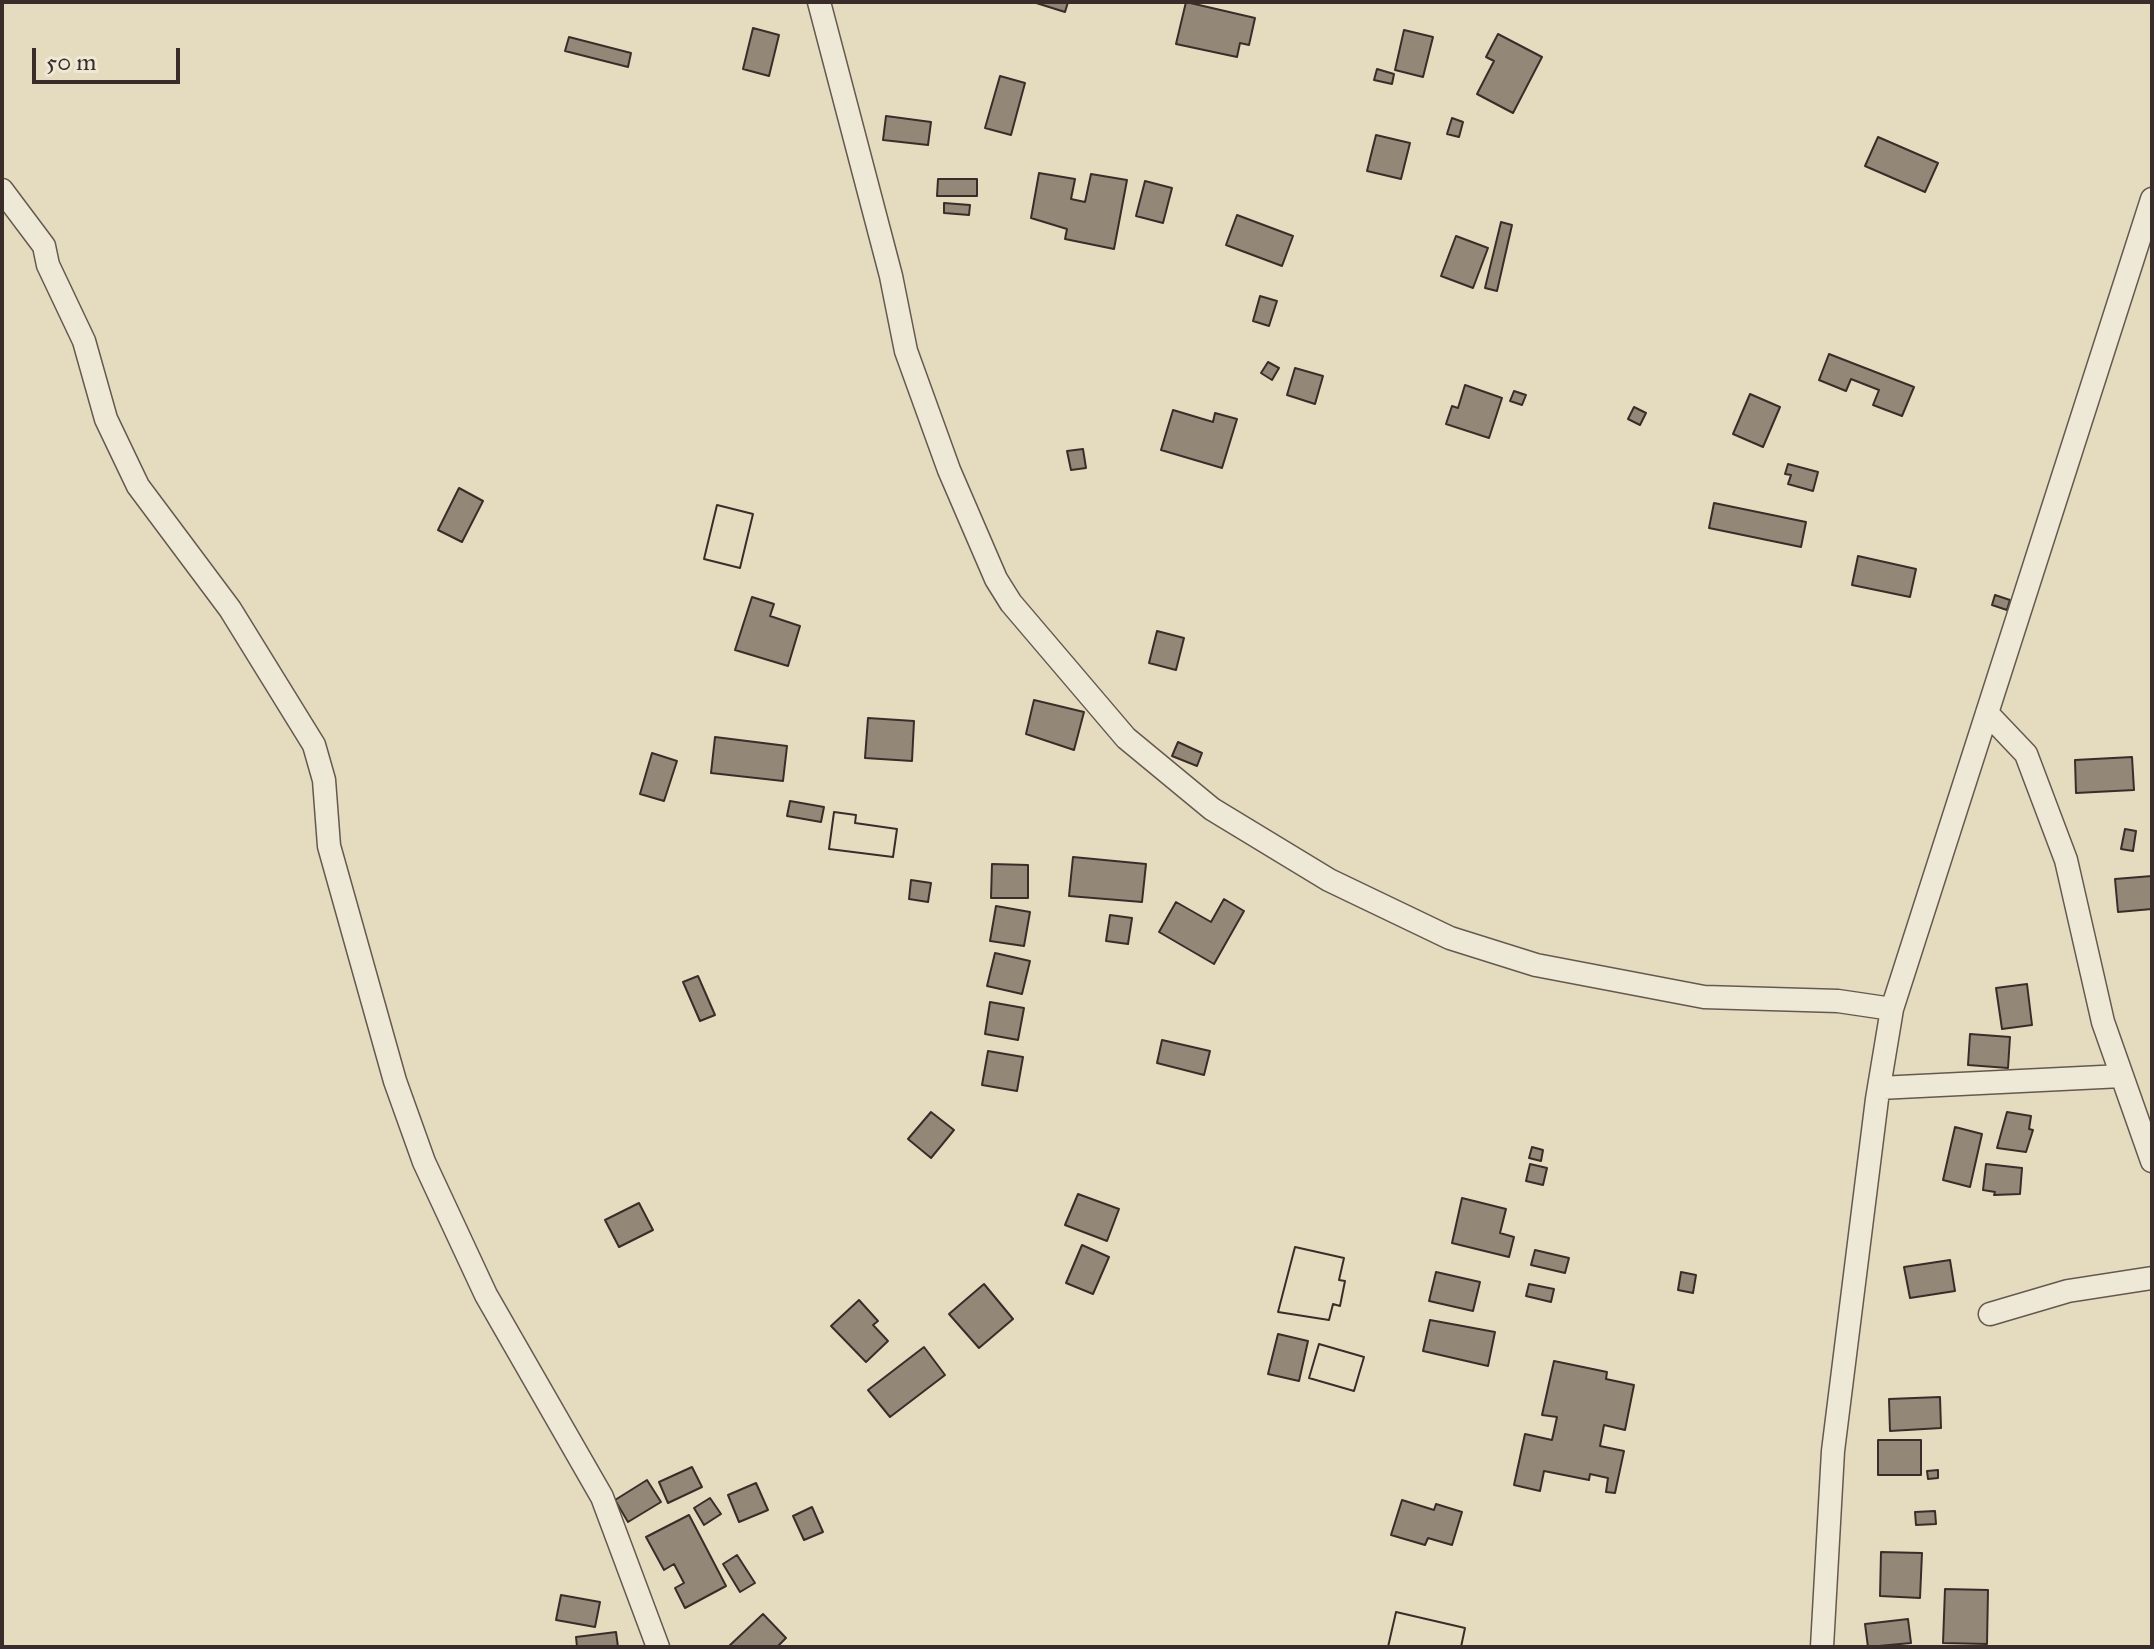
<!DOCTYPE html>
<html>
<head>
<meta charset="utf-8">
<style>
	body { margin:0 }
	#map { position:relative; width:2154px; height:1649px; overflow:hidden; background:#e5dcc0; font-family:"IM FELL Great Primer",serif }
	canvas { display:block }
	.frame { position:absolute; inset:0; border:4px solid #3a2d29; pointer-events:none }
	.scale { position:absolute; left:32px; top:48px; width:148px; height:36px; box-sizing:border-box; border:4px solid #3a2d29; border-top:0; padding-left:10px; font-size:24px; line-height:28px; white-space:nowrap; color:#3a2d29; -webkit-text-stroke:6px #eee8d6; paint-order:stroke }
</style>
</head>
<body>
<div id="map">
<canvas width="2154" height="1649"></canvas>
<div class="frame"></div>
<div class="scale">50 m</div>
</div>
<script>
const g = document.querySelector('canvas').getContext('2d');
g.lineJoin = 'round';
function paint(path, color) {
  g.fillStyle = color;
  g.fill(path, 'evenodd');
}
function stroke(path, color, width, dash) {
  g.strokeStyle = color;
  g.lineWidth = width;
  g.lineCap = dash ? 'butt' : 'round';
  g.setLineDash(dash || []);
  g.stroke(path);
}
const building = new Path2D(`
	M1033 2H1068L1065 12Z
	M1186 2 1255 18 1249 45 1240 43 1237 57 1176 44Z
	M753 28 779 35 769 76 743 69Z
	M1404 30 1433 37 1423 77 1395 70Z
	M1498 34 1542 57 1513 113 1477 94 1494 61 1486 57Z
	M569 37 631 53 628 67 565 51Z
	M1377 69 1394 74 1392 84 1374 80Z
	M1000 76 1025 83 1011 135 985 128Z
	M886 116 931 122 928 145 883 140Z
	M1452 118 1463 122 1459 137 1447 134Z
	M1376 135 1410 143 1401 179 1367 171Z
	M1878 137 1938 163 1925 192 1865 166Z
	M1039 173 1075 179 1071 199 1085 202 1091 174 1127 180 1114 249 1065 239 1067 229 1031 218Z
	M938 179H977V196H937Z
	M1145 181 1172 188 1163 223 1136 216Z
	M944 203 970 205 969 215 944 213Z
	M1237 215 1293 236 1282 266 1226 245Z
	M1501 222 1512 225 1497 291 1485 288Z
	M1456 236 1488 248 1473 288 1441 276Z
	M1260 296 1277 301 1269 326 1253 321Z
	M1829 354 1914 387 1902 416 1873 405 1879 390 1851 379 1846 391 1819 380Z
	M1268 362 1279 368 1272 380 1261 373Z
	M1295 368 1323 376 1315 404 1287 395Z
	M1465 385 1502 398 1489 438 1446 424 1452 406 1458 408Z
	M1514 391 1526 395 1522 405 1510 401Z
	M1750 394 1780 407 1763 447 1733 434Z
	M1634 407 1646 413 1640 425 1628 419Z
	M1173 410 1213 422 1215 413 1237 419 1222 468 1161 450Z
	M1083 449 1086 468 1071 470 1067 451Z
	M1788 464 1818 472 1813 491 1788 484 1791 475 1785 474Z
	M459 488 483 501 462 542 438 530Z
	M1714 503 1806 522 1801 547 1709 528Z
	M717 505 753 514 740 568 704 559Z
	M717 505 753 514 740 568 704 559Z
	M1858 556 1916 569 1910 597 1852 585Z
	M1995 595 2010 600 2007 610 1992 605Z
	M752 597 774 604 770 616 800 626 788 666 735 650Z
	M1157 631 1184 638 1176 670 1149 663Z
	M1034 700 1084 712 1074 750 1026 734Z
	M868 718 914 721 912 761 865 758Z
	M715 737 787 746 783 781 711 773Z
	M1178 742 1202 753 1197 766 1172 756Z
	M652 753 677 761 664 801 640 794Z
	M2132 757 2134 790 2076 793 2075 760Z
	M790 801 824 807 821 822 787 816Z
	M834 812 856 815 855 823 897 829 893 857 829 849Z
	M834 812 856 815 855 823 897 829 893 857 829 849Z
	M2125 829 2136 831 2133 851 2121 849Z
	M1073 857 1146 864 1142 902 1069 896Z
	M992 864 1028 865V898H991Z
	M2152 876V909L2118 912 2115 879Z
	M911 880 931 883 928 902 909 899Z
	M1224 899 1244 911 1214 964 1159 932 1176 902 1211 922Z
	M996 906 1030 912 1024 946 990 941Z
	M1110 915 1132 918 1128 944 1106 941Z
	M995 953 1030 961 1022 994 987 986Z
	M698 976 715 1015 700 1021 683 982Z
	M2027 984 2032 1025 2002 1029 1996 988Z
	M990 1002 1024 1008 1018 1040 985 1034Z
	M1970 1034 2010 1037 2008 1068 1968 1065Z
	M1162 1040 1210 1051 1204 1075 1157 1063Z
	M988 1051 1023 1057 1017 1091 982 1085Z
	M931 1112 954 1130 931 1158 908 1139Z
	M2007 1112 2031 1116 2029 1129 2033 1130 2026 1152 1997 1148Z
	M1955 1127 1982 1134 1970 1187 1943 1180Z
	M1532 1147 1543 1150 1541 1161 1529 1158Z
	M1530 1164 1547 1168 1543 1185 1526 1181Z
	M1986 1164 2022 1168 2020 1194 1994 1195 1995 1192 1983 1190Z
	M1078 1194 1119 1209 1107 1241 1065 1225Z
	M1462 1198 1506 1209 1500 1233 1514 1237 1509 1257 1452 1243Z
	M639 1203 653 1230 619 1247 605 1220Z
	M1082 1245 1109 1257 1093 1294 1066 1283Z
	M1295 1247 1344 1258 1339 1280 1345 1281 1340 1306 1333 1304 1329 1320 1278 1312Z
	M1295 1247 1344 1258 1339 1280 1345 1281 1340 1306 1333 1304 1329 1320 1278 1312Z
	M1535 1250 1569 1258 1565 1273 1531 1265Z
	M1950 1260 1955 1291 1910 1298 1904 1267Z
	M1436 1272 1480 1282 1473 1311 1429 1301Z
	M1681 1272 1696 1275 1693 1293 1678 1290Z
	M984 1284 1013 1319 979 1348 949 1314Z
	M1529 1284 1554 1289 1551 1302 1526 1296Z
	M859 1300 878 1321 873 1325 888 1341 866 1362 831 1326Z
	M1430 1320 1495 1332 1488 1366 1423 1351Z
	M1278 1334 1308 1341 1299 1381 1268 1374Z
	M1319 1344 1364 1357 1354 1391 1309 1378Z
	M1319 1344 1364 1357 1354 1391 1309 1378Z
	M924 1347 945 1375 890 1417 868 1390Z
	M1554 1361 1607 1372 1606 1379 1634 1385 1625 1430 1604 1425 1600 1446 1624 1451 1615 1493 1606 1492 1608 1478 1590 1474 1589 1480 1544 1471 1540 1491 1514 1485 1525 1434 1552 1440 1557 1417 1542 1415Z
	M1940 1397 1941 1428 1890 1431 1889 1399Z
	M1878 1440H1921V1475H1878Z
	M692 1467 702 1487 668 1503 659 1482Z
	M1938 1470V1478L1928 1479 1927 1471Z
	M647 1480 661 1502 628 1522 615 1500Z
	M756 1483 768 1510 739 1522 728 1495Z
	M710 1498 721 1514 704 1525 694 1508Z
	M1402 1500 1434 1510 1436 1504 1462 1512 1452 1545 1428 1538 1425 1545 1391 1535Z
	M812 1507 823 1532 804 1540 793 1516Z
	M1935 1511 1936 1524 1916 1525 1915 1512Z
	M689 1515 726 1586 685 1608 675 1588 684 1583 674 1564 664 1570 646 1537Z
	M1881 1552 1922 1553 1920 1598 1880 1596Z
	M737 1555 755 1583 740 1592 723 1564Z
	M1945 1589 1988 1590 1987 1644 1943 1643Z
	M561 1595 600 1602 595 1627 556 1620Z
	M1396 1612 1465 1628 1461 1647H1388Z
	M1396 1612 1465 1628 1461 1647H1388Z
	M763 1614 786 1638 777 1647H728Z
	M1908 1619 1911 1643 1868 1647 1865 1624Z
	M616 1632 618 1647H577L576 1637Z`);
paint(building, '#938878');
stroke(building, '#3a2d29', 2);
const minor = new Path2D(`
	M819 2 891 276 906 351 949 470 996 579 1011 603 1126 738 1212 809 1329 880 1450 938 1536 965 1704 997 1838 1001 1892 1009
	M2 190 44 246 48 265 84 341 106 419 138 486 230 609 314 745 324 780 329 846 395 1081 424 1162 486 1295 602 1497 658 1647
	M1987 713 2026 754 2066 860 2103 1022 2152 1161
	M1879 1088 2122 1076
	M1990 1314 2068 1291 2152 1278
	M1822 1647 1833 1451 1877 1099 1892 1009 2152 199`);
stroke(minor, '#65594f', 25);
stroke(minor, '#eee8d6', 22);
</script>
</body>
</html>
